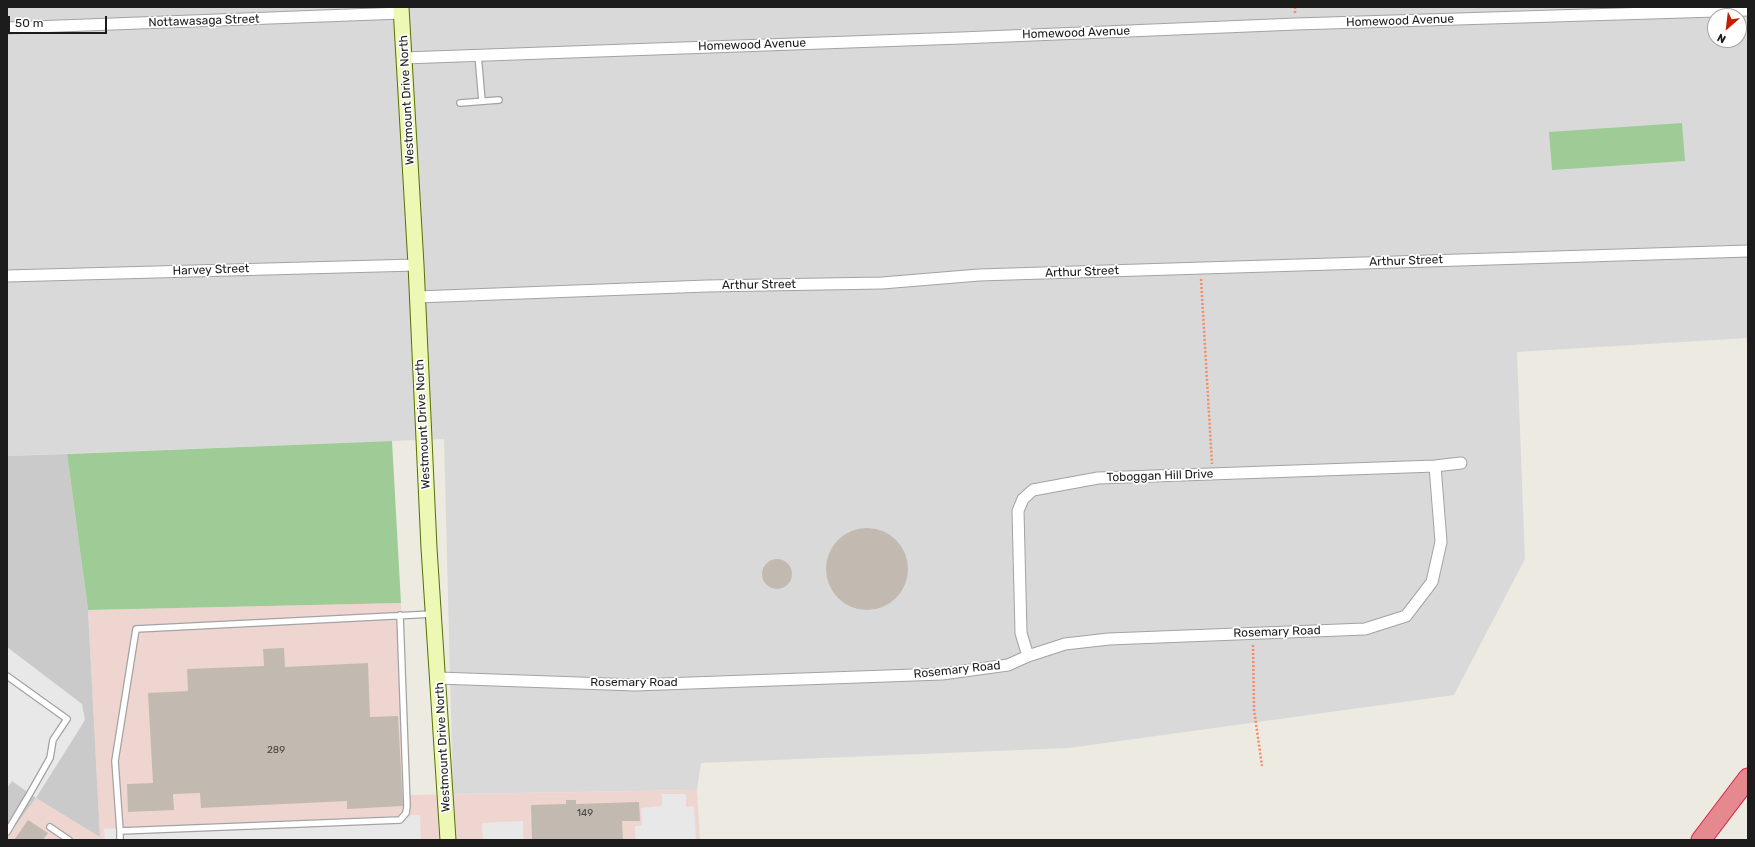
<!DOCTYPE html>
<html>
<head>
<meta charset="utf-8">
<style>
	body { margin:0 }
	#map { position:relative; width:1755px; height:847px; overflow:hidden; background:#edebe1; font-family:Rubik,sans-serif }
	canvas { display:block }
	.frame { position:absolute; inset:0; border:8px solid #1c1c1c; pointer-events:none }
	.north { position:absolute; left:1707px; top:8px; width:40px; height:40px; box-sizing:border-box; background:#fff; border:1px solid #a4a4a4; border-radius:50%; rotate:208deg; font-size:11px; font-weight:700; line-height:16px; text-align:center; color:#1c1c1c }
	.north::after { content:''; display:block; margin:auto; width:14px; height:18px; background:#c51c02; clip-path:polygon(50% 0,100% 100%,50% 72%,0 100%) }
	.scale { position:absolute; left:8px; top:16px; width:99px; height:18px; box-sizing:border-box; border:2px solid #1c1c1c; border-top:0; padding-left:5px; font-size:12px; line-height:14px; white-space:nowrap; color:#1c1c1c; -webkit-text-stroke:3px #fff; paint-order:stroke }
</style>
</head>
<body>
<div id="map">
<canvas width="1755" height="847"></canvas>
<div class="frame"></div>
<div class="north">N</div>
<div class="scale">50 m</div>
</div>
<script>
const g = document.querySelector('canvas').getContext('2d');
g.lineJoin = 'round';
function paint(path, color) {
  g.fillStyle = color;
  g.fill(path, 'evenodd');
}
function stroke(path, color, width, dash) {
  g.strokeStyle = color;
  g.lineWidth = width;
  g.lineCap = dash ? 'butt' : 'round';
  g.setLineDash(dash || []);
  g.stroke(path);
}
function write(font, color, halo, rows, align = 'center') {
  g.font = font + ' Rubik,sans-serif';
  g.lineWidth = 3.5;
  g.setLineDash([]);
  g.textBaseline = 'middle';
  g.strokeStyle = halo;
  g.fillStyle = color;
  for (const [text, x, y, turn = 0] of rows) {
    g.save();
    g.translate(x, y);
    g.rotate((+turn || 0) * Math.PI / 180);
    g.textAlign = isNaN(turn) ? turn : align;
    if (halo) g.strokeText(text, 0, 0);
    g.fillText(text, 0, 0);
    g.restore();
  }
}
paint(new Path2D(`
	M7 7H1748V338L1517 352 1525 559 1454 695 1069 748 701 763 697 790 453 794 444 439 7 456ZM1715 16H1739V40H1715Z`), '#dad9d9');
paint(new Path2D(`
	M401 603 408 795 697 790 700 840H7V837L36 798 100 837 88 610Z`), '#eed5d0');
paint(new Path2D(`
	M67 454 88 610 100 837 36 798 7 837V456Z`), '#cacaca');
paint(new Path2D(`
	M1682 123 1685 161 1552 170 1549 132Z
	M392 441 401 603 88 610 67 454Z`), '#9fcc96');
paint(new Path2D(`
	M7 647 82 704 85 720 36 798 12 781 7 788Z
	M662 794H686V807L694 806 696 840H635V826H642L641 808 662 806Z
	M420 815 421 840H105L104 829Z
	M523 821V840H483L482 823Z`), '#e8e8e8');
paint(new Path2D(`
	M826 569a41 41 0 1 1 82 0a41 41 0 1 1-82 0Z
	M762 574a15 15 0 1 1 30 0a15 15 0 1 1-30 0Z
	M284 648 285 667 368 663 370 717 398 716 403 806 347 809V801L201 808 200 793 173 794 174 810 128 812 127 784 153 783 148 693 188 691 187 669 264 666 263 649Z
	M566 800H576V804L639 802 640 821H622L623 840H532L531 805 566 804Z
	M28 820 48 833 43 840H14Z`), '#c2bab1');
const lane = new Path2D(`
	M478 55 482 101
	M460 103 499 100
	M7 676 67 719 53 740 50 758 29 795 7 832
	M50 827 69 840
	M120 831 115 761 136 629 433 614
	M120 840V831L400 820 406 813 407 806 400 615`);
const street = new Path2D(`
	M7 28 402 13
	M404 58 961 38 1296 24 1748 10
	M7 276 416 265
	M417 297 707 286 882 283 979 275 1748 251
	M1028 656 1021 633 1018 511 1023 499 1033 490 1098 478 1435 466 1461 463
	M438 678 635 685 942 674 1008 665 1028 656 1065 644 1109 639 1365 629 1406 616 1432 582 1441 542 1435 466`);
const secondary = new Path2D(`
	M401 7 416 265 429 548 448 840`);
const highway = new Path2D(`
	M1701 840 1748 778`);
stroke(lane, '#a3a3a3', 8);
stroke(street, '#a3a3a3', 13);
stroke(secondary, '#567006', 17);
stroke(highway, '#d4254a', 21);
stroke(new Path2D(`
	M1295 7V14
	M1201 279 1212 464
	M1253 645 1254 710 1262 766`), '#f88a68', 2.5, [2, 2]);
stroke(lane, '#fff', 5.5);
stroke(street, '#fff', 11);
stroke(secondary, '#ecf8b4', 15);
stroke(highway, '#e5898e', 19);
write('10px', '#464441', null, [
	["289",276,750],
	["149",585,813]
]);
write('12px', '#1c1c1c', '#fff', [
	["Nottawasaga Street",204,21,-2],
	["Homewood Avenue",1400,21,-2],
	["Homewood Avenue",1076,33,-2],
	["Homewood Avenue",752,45,-2],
	["Westmount Drive North",407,100,-93],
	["Arthur Street",1406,261,-2],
	["Harvey Street",211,270,-2],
	["Arthur Street",1082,272,-2],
	["Arthur Street",759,285,-1],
	["Westmount Drive North",423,424,-93],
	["Toboggan Hill Drive",1160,476,-2],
	["Rosemary Road",1277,632,-2],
	["Rosemary Road",957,670,-6],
	["Rosemary Road",634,683],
	["Westmount Drive North",443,747,-93]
]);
</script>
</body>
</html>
